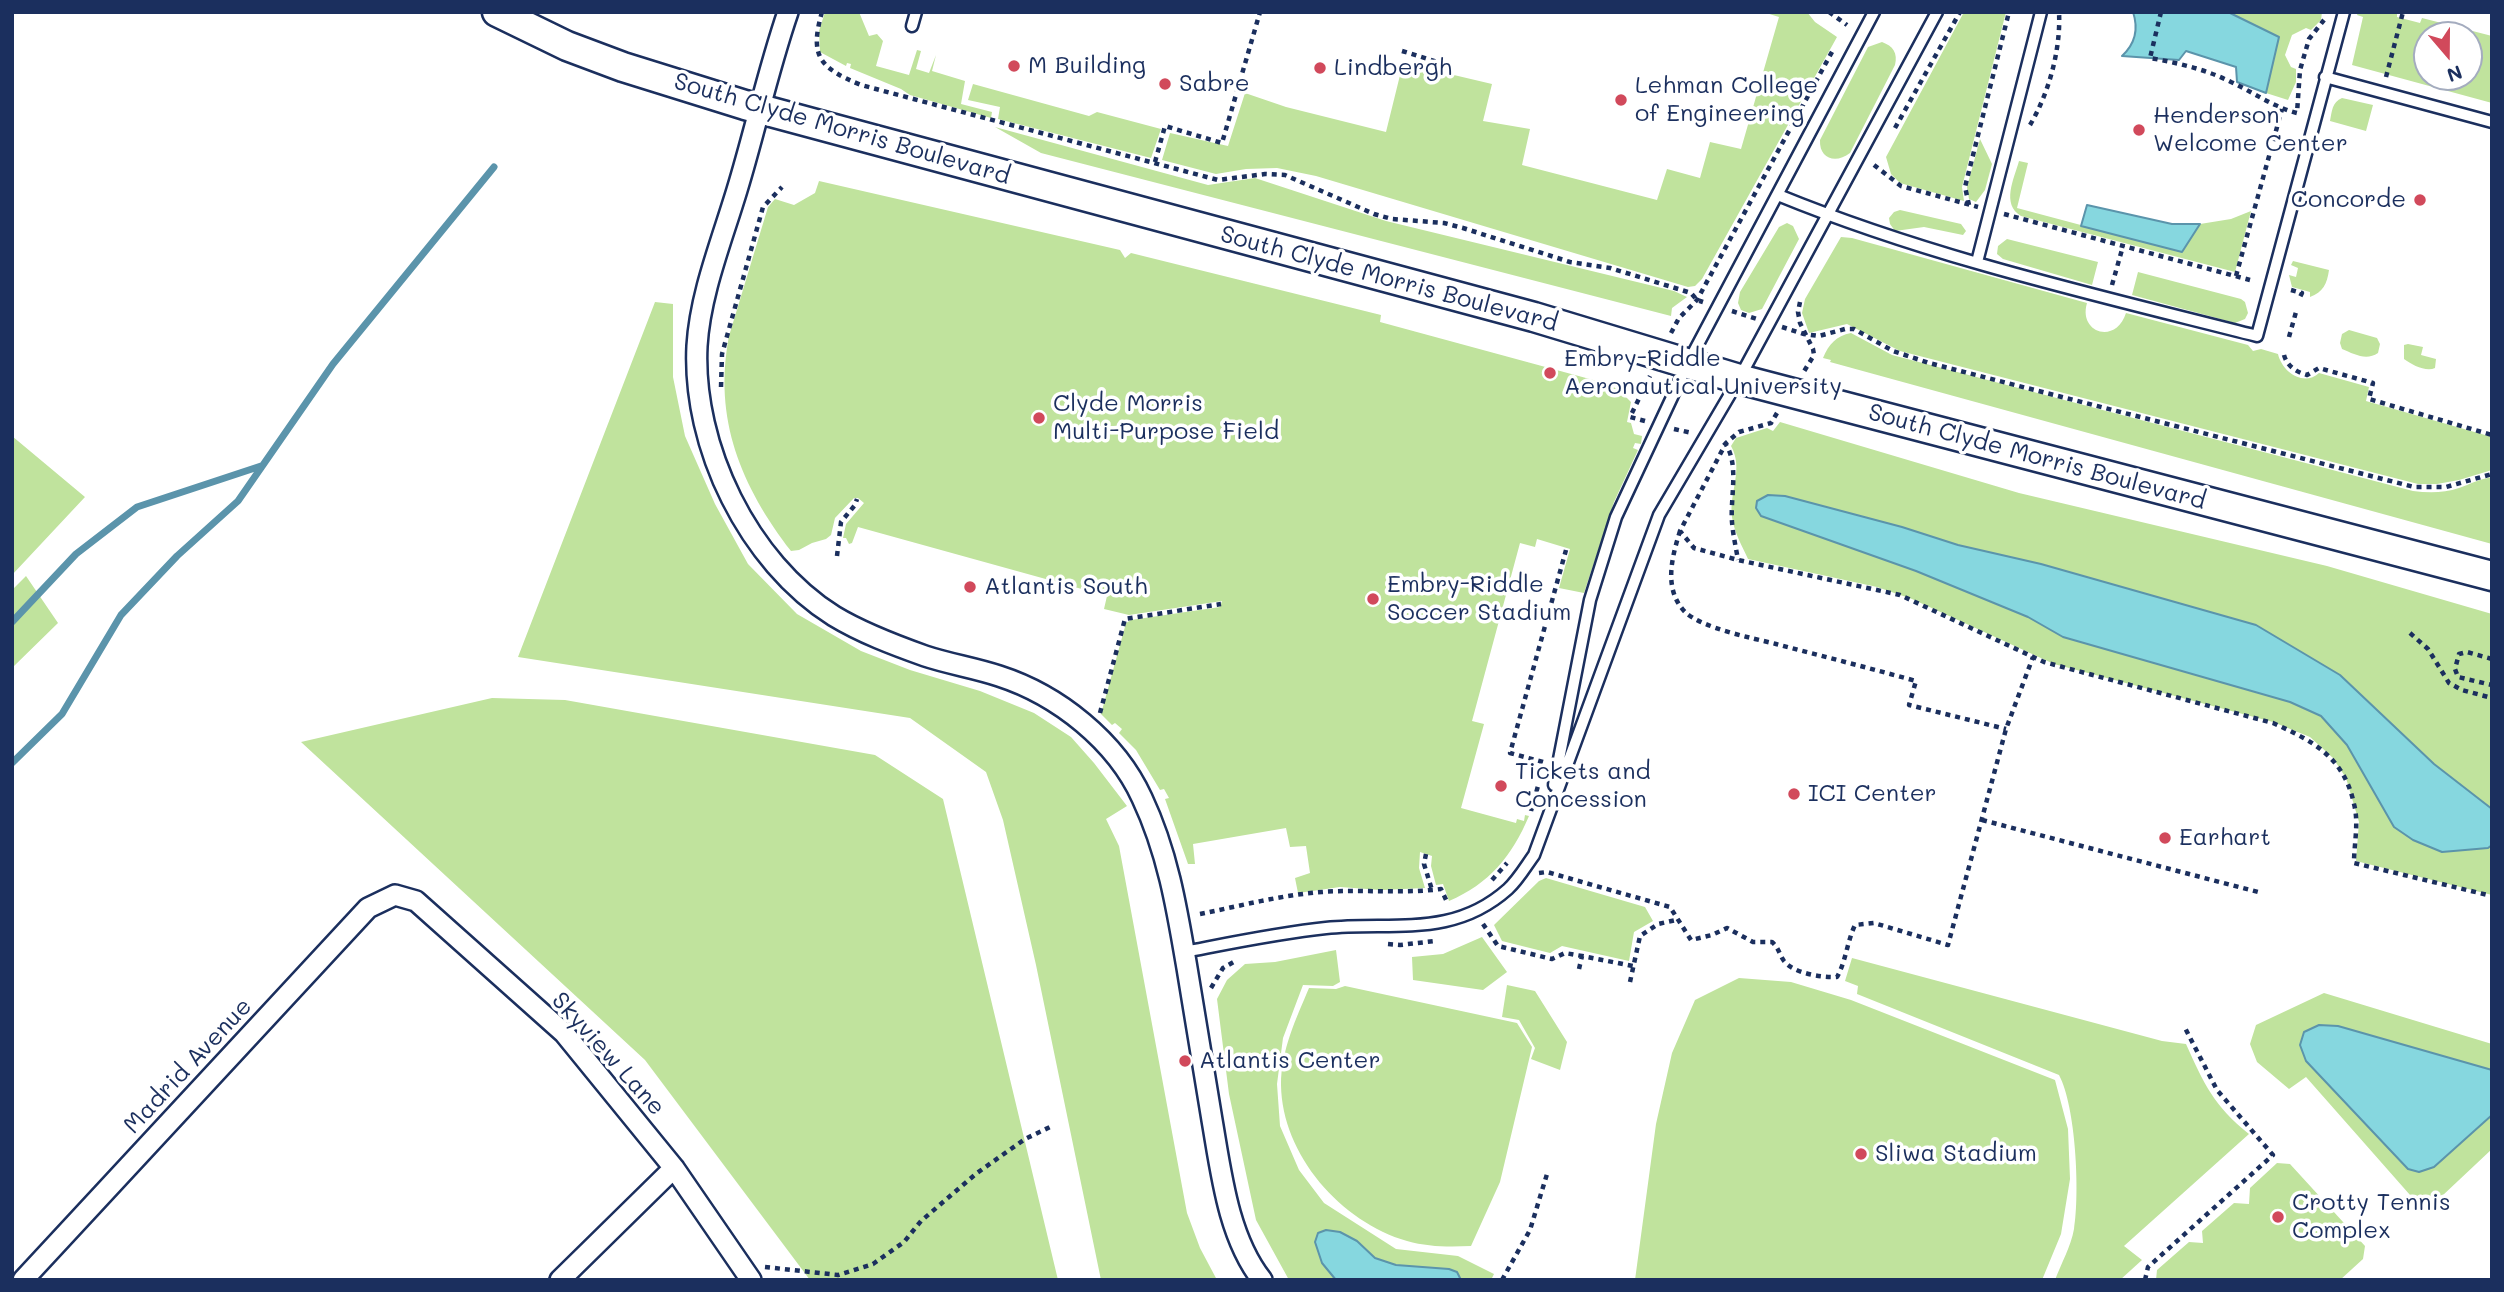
<!DOCTYPE html>
<html>
<head>
<meta charset="utf-8">
<style>
	body { margin:0 }
	#map { position:relative; width:2504px; height:1292px; overflow:hidden; background:#fff; font-family:Mali,sans-serif }
	canvas { display:block }
	.frame { position:absolute; inset:0; border:14px solid #1b2f5e; pointer-events:none }
	.north { position:absolute; left:2413px; top:21px; width:70px; height:70px; box-sizing:border-box; background:#fff; border:2px solid #a4acbf; border-radius:50%; rotate:160deg; font-size:19px; font-weight:700; line-height:28px; text-align:center; color:#1b2f5e }
	.north::after { content:''; display:block; margin:auto; width:24px; height:32px; background:#d1495b; clip-path:polygon(50% 0,100% 100%,50% 72%,0 100%) }
</style>
</head>
<body>
<div id="map">
<canvas width="2504" height="1292"></canvas>
<div class="frame"></div>
<div class="north">N</div>
</div>
<script>
const g = document.querySelector('canvas').getContext('2d');
g.lineJoin = 'round';
function paint(path, color) {
  g.fillStyle = color;
  g.fill(path, 'evenodd');
}
function stroke(path, color, width, dash) {
  g.strokeStyle = color;
  g.lineWidth = width;
  g.lineCap = dash ? 'butt' : 'round';
  g.setLineDash(dash || []);
  g.stroke(path);
}
function write(font, color, halo, rows, align = 'center') {
  g.font = font + ' Mali,sans-serif';
  g.lineWidth = 7;
  g.setLineDash([]);
  g.textBaseline = 'middle';
  g.strokeStyle = halo;
  g.fillStyle = color;
  for (const [text, x, y, turn = 0] of rows) {
    g.save();
    g.translate(x, y);
    g.rotate((+turn || 0) * Math.PI / 180);
    g.textAlign = isNaN(turn) ? turn : align;
    if (halo) g.strokeText(text, 0, 0);
    g.fillText(text, 0, 0);
    g.restore();
  }
}
paint(new Path2D(`
	M825 12H859L869 36 877 34 883 41 876 66 909 75 917 50 921 51 916 69 929 73 936 55 932 71 965 81 961 104 992 112 991 118 910 95 901 89 850 68 851 64 847 63 846 66 820 52 819 31Z
	M1763 12H1807L1815 22 1837 37 1702 279 1695 286 1688 287 1316 176 1277 168 1246 169 1216 174 1162 160 1170 133 1228 146 1245 93 1286 107 1386 132 1403 63 1492 84 1483 121 1530 129 1522 165 1657 200 1667 169 1700 178 1710 142 1741 149 1779 17Z
	M1964 12H2006L1962 187 1964 201 1900 183 1891 174 1886 157Z
	M2228 12H2322L2321 20 2311 30 2306 28 2292 35 2285 55 2291 67 2296 69V82L2288 100 2266 93 2279 37Z
	M2358 12H2397V17L2420 23 2422 18 2492 36V103L2352 65 2363 17 2357 15ZM2427 35H2469V77H2427Z
	M1882 42C1893 46 1898 53 1895 65L1850 153C1836 164 1819 159 1820 140L1868 47Z
	M973 84 1089 116 1097 112 1161 129 1151 158 998 119 1000 107 968 100Z
	M2342 98 2373 105 2366 131 2330 121C2332 111 2332 102 2342 98Z
	M995 127 1208 185 1255 178 1386 221 1674 291 1687 297 1672 308 1671 316 1041 153Z
	M1980 139 1992 164 1985 190 1976 202 1969 199 1967 187Z
	M2019 161 2028 163 2017 208 2182 252 2200 224 2231 219 2251 211 2235 272 2021 216C2001 204 2014 179 2019 161Z
	M819 181 1120 250 1125 258 1131 253 1381 315 1380 322 1608 384 1619 390 1631 402 1627 422 1631 423 1634 434 1642 436 1641 444 1635 443 1633 448 1638 450 1614 502 1584 593 1559 588 1570 549 1537 539 1535 547 1520 543 1472 721 1484 724 1461 808 1516 823 1517 819 1524 821 1525 815 1529 816C1512 856 1489 884 1449 901L1443 884 1436 885 1431 866 1432 856 1420 852 1419 868 1425 888 1381 890 1340 887 1298 893 1295 878 1310 873 1306 846 1290 847 1286 828 1193 844 1195 864H1188L1165 799 1169 798 1164 789 1160 790 1136 750 1119 733 1122 729 1115 723 1112 725 1101 714 1126 623 1131 620 1220 607 1222 601 1129 615 1104 609 1107 596 858 527 852 543 849 544 846 538H843L846 524 864 503 858 498H854L835 518 831 535 826 539 812 543 799 550 791 551C741 486 713 419 729 336L768 207 775 199 794 205 815 193Z
	M1900 210 1961 224 1966 231 1963 235 1924 227 1895 231 1890 224 1889 218 1894 212Z
	M1787 223 1793 226 1799 239 1762 309 1749 313 1741 310 1738 303 1740 292 1779 227Z
	M1841 237 1852 238 2087 303C2078 333 2116 345 2126 313L2248 345 2253 351 2261 349 2278 354C2282 372 2304 387 2319 373L2369 387 2366 401 2492 437V470L2459 480 2437 484H2418L1900 351 1847 324 1809 333 1802 313 1805 299Z
	M2007 239 2098 262 2092 285 2003 259 1997 254 1998 246Z
	M2293 261 2329 270C2327 284 2323 292 2310 297V292L2292 287 2289 275 2296 277 2298 268 2291 265Z
	M2138 272 2241 299 2245 302 2248 313 2245 319 2235 323 2132 295Z
	M655 302 673 304V377L685 436 715 504 748 564 797 614 861 651 910 670 980 691 1034 713 1071 737 1094 763 1127 806 1106 819 1119 846 1187 1213 1200 1248 1217 1280H1101L1036 965 1003 820 986 772 910 718 518 657Z
	M2349 330 2377 338 2380 344 2378 353C2366 361 2354 354 2342 349L2340 343 2342 334Z
	M1851 333 1892 355 2413 491C2429 493 2444 493 2459 488 2470 484 2480 479 2492 477V544L1830 362 1831 360 1823 358C1829 344 1836 336 1851 333Z
	M2408 344 2423 347 2421 355 2436 359 2435 368C2426 372 2412 365 2404 359V345Z
	M1780 422 2019 493 2327 566 2492 614V895L2356 861 2359 822 2346 778 2333 758 2310 737 2273 722 2054 664 1912 599 1877 587 1748 559C1742 546 1734 532 1732 517 1729 492 1744 469 1731 446L1736 438 1767 428 1773 431Z
	M12 436 85 497 12 575Z
	M26 576 58 623 12 668V590Z
	M492 698 565 700 875 755 943 799 1058 1280H810L645 1060 301 742Z
	M1546 878 1645 907 1653 921 1634 932 1629 961 1562 946 1550 953 1502 941 1494 925 1539 881Z
	M1482 937 1507 972 1483 990 1413 980 1412 957 1443 954Z
	M1336 950 1340 982 1333 986 1303 985 1283 1038 1277 1084 1280 1126 1299 1170 1324 1203 1396 1249 1458 1256 1494 1274 1491 1280H1289L1256 1220 1229 1094 1217 999 1227 980 1245 964 1275 962Z
	M1852 958 2162 1041 2186 1044C2204 1084 2214 1106 2249 1134L2124 1246 2142 1260 2120 1280H2055C2061 1264 2071 1246 2074 1229 2080 1193 2076 1107 2059 1075L1857 994 1858 986 1845 981Z
	M1739 978 1791 982 1851 1000 2055 1080 2068 1129 2070 1179 2061 1234 2042 1280H1635L1656 1124 1672 1053 1695 1000Z
	M1507 985 1535 991 1567 1042 1560 1070 1531 1059 1535 1048 1519 1020 1502 1017Z
	M1345 986 1517 1023 1532 1047 1500 1182 1471 1246C1449 1247 1428 1247 1407 1241 1341 1222 1282 1155 1281 1085 1281 1050 1296 1019 1309 988L1336 989Z
	M2324 993 2492 1044V1149L2425 1212 2306 1077 2289 1089 2257 1062 2250 1044 2256 1025Z
	M2277 1163 2290 1164 2365 1246 2363 1259 2340 1280H2156L2157 1270 2189 1242 2203 1243 2202 1231 2234 1203 2249 1204 2250 1188Z`), '#c0e39d');
const water = new Path2D(`
	M2133 12H2228L2279 37 2266 93 2237 82 2236 67 2186 51 2179 60 2122 56C2135 44 2139 30 2133 12Z
	M2087 205 2172 224H2200L2182 252 2081 226Z
	M1768 495 1785 496 1902 527 1958 545 2041 564 2256 625 2340 675 2434 764 2492 809V845L2488 848 2442 852 2413 840 2394 827 2347 745 2321 716 2290 702 2063 637 2028 617 1916 571 1761 516 1756 508 1757 501Z
	M2319 1025 2338 1026 2492 1070V1115L2434 1167 2419 1172 2408 1169 2306 1061 2300 1045 2304 1032Z
	M1326 1230 1340 1232 1357 1241 1375 1258 1396 1265 1449 1269 1457 1272 1461 1280H1336L1322 1263 1315 1242 1318 1233Z`);
paint(water, '#86d7df');
stroke(water, '#5b94ab', 2);
stroke(new Path2D(`
	M12 622 76 554 137 507 261 466
	M12 763 62 714 121 615 177 556 238 501 333 364 494 167`), '#5b94ab', 7);
const service = new Path2D(`
	M912 26 916 12
	M2325 77 2492 122
	M1778 195C1932 258 2096 295 2257 336L2344 12
	M1977 262 2041 12
	M1554 785 1590 600 1616 517 1688 363 1874 12
	M1184 952C1231 943 1278 933 1326 928 1392 921 1452 939 1508 889 1518 880 1526 866 1534 855L1659 515 1739 379 1937 12`);
const minor = new Path2D(`
	M788 12C768 70 755 131 737 190 722 240 700 294 697 346 692 446 748 562 834 616 862 633 894 645 925 656 949 664 975 668 999 676 1058 695 1116 741 1142 798 1168 853 1177 909 1187 968 1195 1019 1204 1069 1212 1120 1221 1172 1228 1237 1262 1280
	M23 1280 368 908 395 895 416 901 564 1033 674 1168 751 1280
	M560 1280 674 1168`);
const secondary = new Path2D(`
	M497 12 567 46 623 67 745 105 1534 317 1739 379 2492 576`);
stroke(service, '#1b2f5e', 15);
stroke(minor, '#1b2f5e', 24);
stroke(secondary, '#1b2f5e', 33);
stroke(new Path2D(`
	M822 12C809 57 820 68 861 85L1218 180 1265 174 1285 175 1374 214 1392 219 1444 223 1463 228 1570 262 1610 268 1643 278 1691 293 1697 300 1703 302
	M1829 12 1847 25
	M2161 12 2150 58C2178 63 2205 69 2231 82 2253 92 2273 107 2297 113L2300 70 2309 39 2324 20
	M1402 51 1441 63
	M2386 77 2403 12
	M2030 125C2049 93 2061 49 2059 12
	M1895 128 1960 12
	M1155 162 1165 126 1222 143 1260 12
	M1874 165 1901 186 1978 207
	M1969 205 1965 187 2009 12
	M2004 214 2250 280
	M2236 276 2282 109
	M2112 285 2123 246
	M2291 290 2302 293 2300 297
	M1800 302 1798 312 1800 323 1813 349 1814 355 1803 373
	M1732 311 1757 319
	M1782 327 1804 334 1819 336 1845 329H1854L1893 351 1929 363 2414 487H2446L2492 474
	M1671 333 1679 318 1697 300 1833 50
	M2289 337 2296 312
	M2284 355C2287 366 2296 372 2307 375L2319 368 2373 383 2369 399 2492 435
	M721 387 722 354 763 207 782 187
	M1777 413 1771 423 1739 432 1726 443 1680 531 1694 548 1738 560 1900 595 2044 662 2273 723C2313 741 2344 757 2354 804 2359 823 2354 844 2354 863L2492 896
	M1645 421 1630 417 1650 376
	M1674 429 1692 433
	M1724 442C1740 462 1730 497 1732 522 1733 535 1736 548 1738 560
	M1680 531C1672 557 1663 589 1685 612 1702 628 1752 638 1776 644 1822 656 1869 668 1916 681L1909 705 2006 729
	M837 556 841 522 855 505 857 499
	M2410 633 2428 649 2449 683 2462 690 2492 698
	M2492 659 2467 652 2459 654 2455 669 2458 677 2492 685
	M1100 713 1125 619 1221 604
	M1543 762 1510 753 1566 550
	M1531 811 1538 786
	M1982 820 2258 892
	M1426 854 1424 864 1432 890
	M1539 873 1547 872 1670 907 1691 940 1712 935 1727 928 1753 942H1772C1779 948 1779 954 1784 961 1793 973 1822 978 1837 977 1846 961 1847 942 1855 925L1874 923 1948 945 2006 729 2033 657
	M1492 880 1507 863
	M1200 914C1240 906 1281 895 1322 892 1362 889 1401 894 1441 889L1448 904
	M1483 924 1498 946 1552 959 1565 953 1582 956
	M1388 944 1400 945 1435 941
	M1579 969 1582 956 1633 966
	M1630 982 1640 936 1658 924 1676 920
	M1211 988 1223 968 1237 960
	M765 1267 838 1275 873 1264 904 1242 921 1221 977 1173 1025 1139 1050 1127
	M1502 1280 1530 1230 1547 1174
	M2145 1280 2148 1267 2273 1155 2217 1090 2184 1026`), '#1b2f5e', 4.5, [5, 5]);
stroke(service, '#fff', 10);
stroke(minor, '#fff', 19);
stroke(secondary, '#fff', 28);
for (const [x, y, r, color] of [
	[1014,66,7,"#d1495b"],
	[1320,68,7,"#d1495b"],
	[1165,84,7,"#d1495b"],
	[1621,100,7,"#d1495b"],
	[2139,130,7,"#d1495b"],
	[2420,200,7,"#d1495b"],
	[1550,373,7,"#d1495b"],
	[1039,418,7,"#d1495b"],
	[970,587,7,"#d1495b"],
	[1373,599,7,"#d1495b"],
	[1501,786,7,"#d1495b"],
	[1794,794,7,"#d1495b"],
	[2165,838,7,"#d1495b"],
	[1185,1061,7,"#d1495b"],
	[1861,1154,7,"#d1495b"],
	[2278,1217,7,"#d1495b"]
]) {
  const dot = new Path2D();
  dot.arc(x, y, r, 0, 2 * Math.PI);
  g.fillStyle = color;
  g.fill(dot);
  stroke(dot, '#fff', 2.5);
}
write('24px', '#1b2f5e', '#fff', [
	["M Building",1028,66],
	["Lindbergh",1334,68],
	["Sabre",1179,84],
	["Lehman College",1635,86],
	["of Engineering",1635,114],
	["Henderson",2153,116],
	["Welcome Center",2153,144],
	["Concorde",2406,200,"right"],
	["Embry-Riddle",1564,359],
	["Aeronautical University",1564,387],
	["Clyde Morris",1053,404],
	["Multi-Purpose Field",1053,432],
	["Embry-Riddle",1387,585],
	["Soccer Stadium",1387,613],
	["Atlantis South",984,587],
	["Tickets and",1515,772],
	["Concession",1515,800],
	["ICI Center",1808,794],
	["Earhart",2179,838],
	["Atlantis Center",1199,1061],
	["Sliwa Stadium",1875,1154],
	["Crotty Tennis",2292,1203],
	["Complex",2292,1231]
], 'left');
write('24px', '#1b2f5e', '#fff', [
	["South Clyde Morris Boulevard",842,129,16],
	["South Clyde Morris Boulevard",1389,279,15],
	["South Clyde Morris Boulevard",2037,457,15],
	["Skyview Lane",608,1054,48],
	["Madrid Avenue",188,1066,-47]
]);
</script>
</body>
</html>
